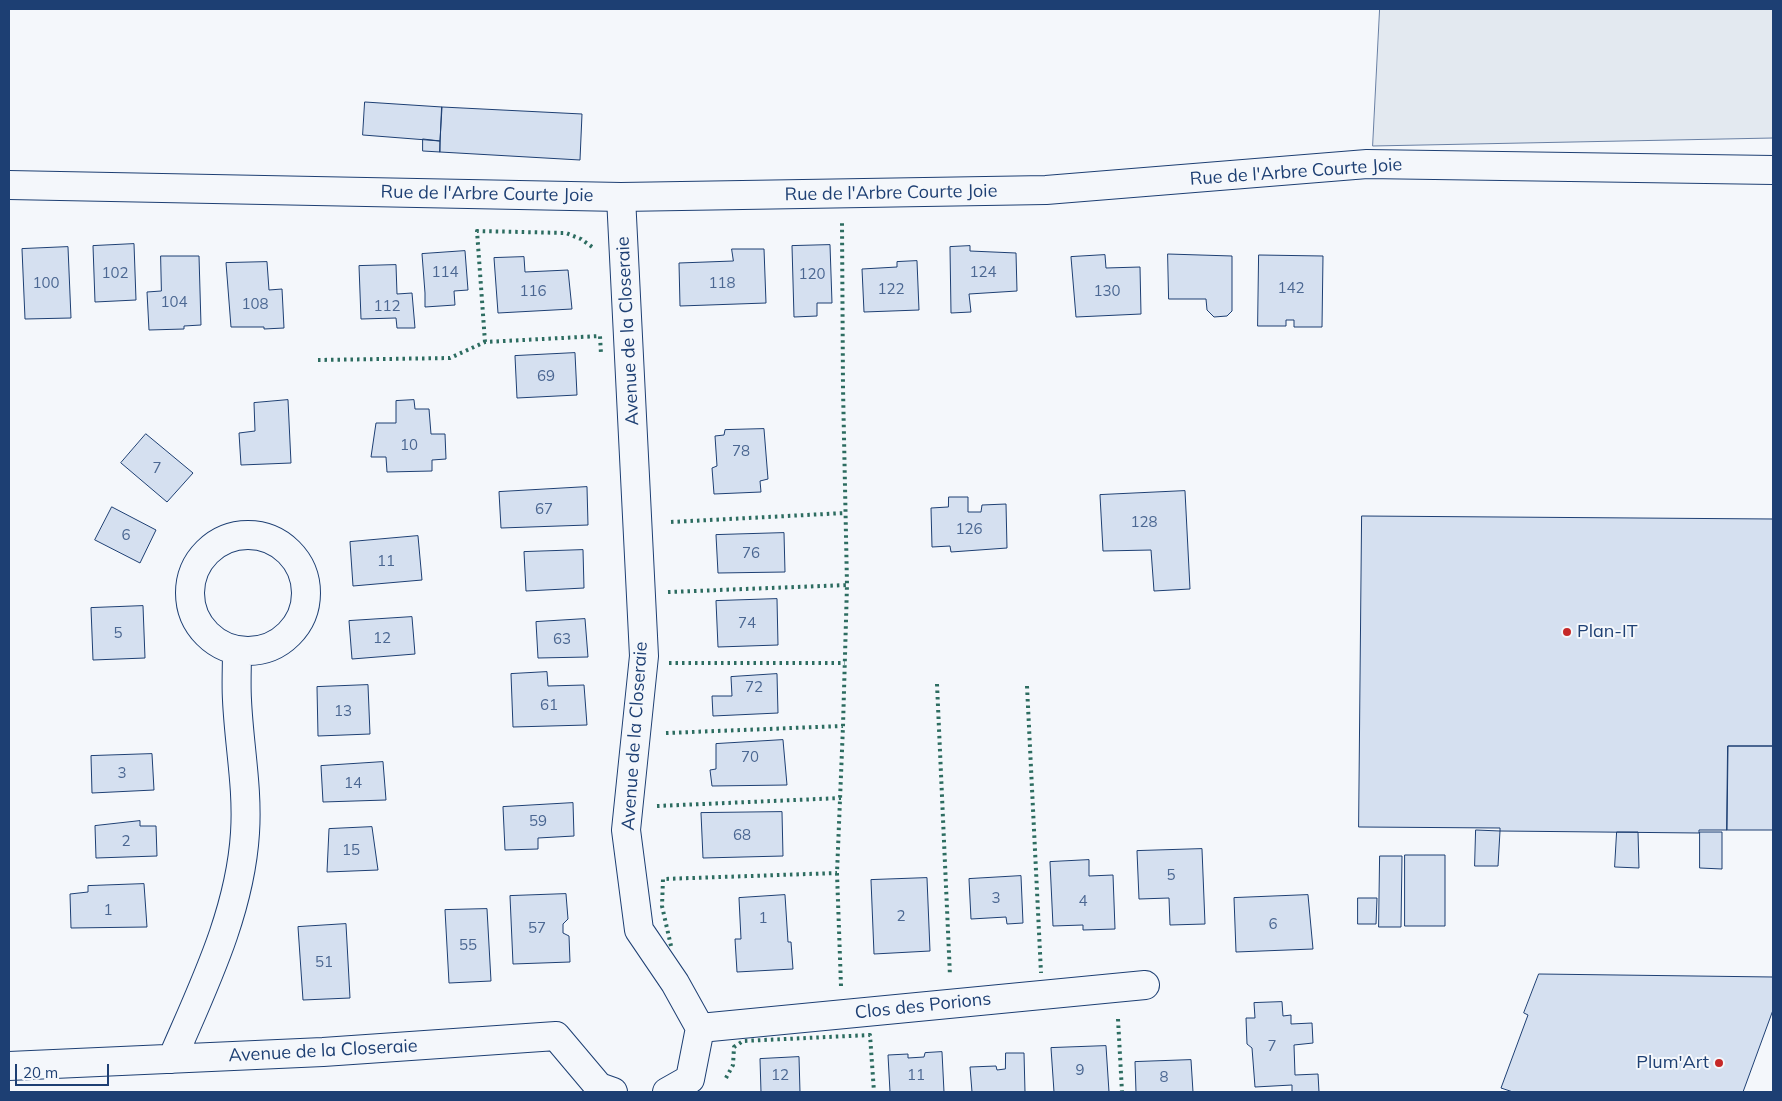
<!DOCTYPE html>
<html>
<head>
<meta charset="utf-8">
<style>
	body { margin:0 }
	#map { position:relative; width:1782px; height:1101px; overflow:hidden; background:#f4f7fb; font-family:Mulish,sans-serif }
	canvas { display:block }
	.frame { position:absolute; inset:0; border:10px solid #1d3f73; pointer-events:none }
	.scale { position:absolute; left:15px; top:1064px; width:94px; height:22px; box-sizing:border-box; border:2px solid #1d3f73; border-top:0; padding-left:6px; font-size:15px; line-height:18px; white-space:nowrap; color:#1d3f73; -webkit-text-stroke:4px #f4f7fb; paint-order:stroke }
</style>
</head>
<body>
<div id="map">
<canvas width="1782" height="1101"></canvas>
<div class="frame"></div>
<div class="scale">20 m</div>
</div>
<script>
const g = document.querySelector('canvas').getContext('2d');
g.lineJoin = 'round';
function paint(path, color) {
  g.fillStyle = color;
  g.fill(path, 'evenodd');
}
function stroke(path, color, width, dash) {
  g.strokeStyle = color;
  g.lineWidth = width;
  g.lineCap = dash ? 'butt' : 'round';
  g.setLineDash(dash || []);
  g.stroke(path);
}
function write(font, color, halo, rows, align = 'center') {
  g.font = font + ' Mulish,sans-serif';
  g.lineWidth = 4;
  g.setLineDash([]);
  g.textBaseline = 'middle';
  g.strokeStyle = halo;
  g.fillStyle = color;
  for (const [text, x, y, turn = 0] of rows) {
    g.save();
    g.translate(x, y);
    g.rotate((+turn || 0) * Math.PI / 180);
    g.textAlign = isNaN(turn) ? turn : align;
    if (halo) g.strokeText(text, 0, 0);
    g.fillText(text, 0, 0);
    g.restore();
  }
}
const green = new Path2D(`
	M1380 9H1773V138L1373 146Z`);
paint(green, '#e3e9f0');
stroke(green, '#687fa3', 1);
const building = new Path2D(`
	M365 102 442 107 440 141 363 135Z
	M442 107 582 114 580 160 440 152Z
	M423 139 440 141V152L423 151Z
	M134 244 136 300 95 302 93 246Z
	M830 245 832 303H817V316L794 317 792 246Z
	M970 246V251L1016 253 1017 291 969 294 971 312 951 313 950 247Z
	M68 247 71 318 25 319 22 249Z
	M732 249H764L766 303 680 306 679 263 733 261Z
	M465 251 468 290 454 291 455 305 425 307V293L422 254Z
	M1168 254 1232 256V311L1227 316 1214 317 1207 310 1206 299H1169Z
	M1105 255 1106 268 1140 267 1141 314 1076 317 1071 257Z
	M1259 255 1323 256 1322 327H1294V320H1286V326H1258Z
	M161 256H199L201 325 184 326V329L149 330 147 292 161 291Z
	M524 257 525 272 568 270 572 309 498 313 494 258Z
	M917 261 919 310 864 312 862 269 897 267V262Z
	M267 262 269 290 282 289 284 328 264 329V327H231L226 263Z
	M396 265 397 294 412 293 415 328H397L396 318 361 319 359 266Z
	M575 353 577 395 517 398 515 356Z
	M288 400 291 463 241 465 239 433 255 431 254 403Z
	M414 400 415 409H429L431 434H445L446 459 432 460V471L387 472 386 457H371L376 423H396V401Z
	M764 429 768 479 760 481 761 492 714 494 712 468 717 466 715 436 724 435 725 430Z
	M146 434 193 473 167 502 121 463Z
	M587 487 588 525 501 528 499 492Z
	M1185 491 1190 589 1154 591 1151 550 1103 551 1100 495Z
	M949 497H968V512H981L982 505 1006 504 1007 548 951 552 950 546 932 547 931 508 948 507Z
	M112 507 156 530 140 563 95 540Z
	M1362 516 1773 519V746H1728L1727 830H1699V833L1500 831V828L1359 827Z
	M784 533 785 572 718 573 716 535Z
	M418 536 422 580 353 586 350 542Z
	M583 550 584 588 526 591 524 552Z
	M777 599 778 645 718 647 716 601Z
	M143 606 145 658 93 660 91 608Z
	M412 617 415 654 352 659 349 621Z
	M585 619 588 657 538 658 536 622Z
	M547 672 548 686 584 685 587 725 513 727 511 674Z
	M777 674 778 713 713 716 712 696H732L731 677Z
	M368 685 370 734 318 736 317 687Z
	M783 740 787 785 712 786 710 770 716 769V744Z
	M1728 746H1773V830H1727Z
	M152 754 154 790 92 793 91 756Z
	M383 762 386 800 323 802 321 766Z
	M573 803 574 836 538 838V849L505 850 503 807Z
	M782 812 783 856 703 858 701 813Z
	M140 821V826H156L157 856 96 858 95 826Z
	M372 827 378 870 327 872 329 829Z
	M1476 830 1500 831 1498 866H1475Z
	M1617 832H1638L1639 868 1615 867Z
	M1700 832H1722V869L1700 868Z
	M1202 849 1205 924 1170 925 1169 898 1139 899 1137 851Z
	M1405 855H1445V926H1405Z
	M1380 856H1402L1401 927H1379Z
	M1089 860V876L1113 875 1115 929 1083 930V925L1053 926 1050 862Z
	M1021 876 1023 923 1007 924 1006 917 971 919 969 879Z
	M927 878 930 951 874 954 871 880Z
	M144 884 147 927 71 928 70 894 88 892V886Z
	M566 894 568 919 563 924V933L569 936 570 962 513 964 510 896Z
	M785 895 788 942H791L793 969 737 972 735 939H741L739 898Z
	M1308 895 1313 949 1236 952 1234 898Z
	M1358 898H1377L1376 924H1358Z
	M487 909 491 981 449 983 445 910Z
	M346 924 350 998 303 1000 298 927Z
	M1539 974 1773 977V1010L1743 1092H1513L1501 1088 1528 1015 1524 1013Z
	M1282 1002 1283 1016 1291 1015V1024L1312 1023 1313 1043 1294 1045 1295 1075 1318 1074 1319 1092H1292V1085L1255 1087 1252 1048 1247 1044 1246 1018H1255L1254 1003Z
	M1106 1046 1109 1092H1054L1051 1048Z
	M942 1052 944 1092H890L888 1055 908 1054V1058L924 1057 925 1053Z
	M1006 1053H1024L1025 1092H972L970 1067 996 1066 997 1070 1005 1069Z
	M799 1057 800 1092H759H761L760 1059Z
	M1191 1060 1193 1092H1136L1135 1062Z`);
paint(building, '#d5e0f0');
stroke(building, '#1d3f73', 1);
const minor = new Path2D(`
	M621 197 644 656 626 830 639 930 675 983 700 1028 690 1079 667 1092
	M190 593a58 58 0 1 1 116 0a58 58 0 1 1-116 0Z
	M700 1028 1145 985
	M172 1059C203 987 240 913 245 833 248 788 239 745 237 700 236 684 237 667 237 651
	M9 1066 323 1052 556 1036 599 1087 613 1092`);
const tertiary = new Path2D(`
	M9 185 621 197 1046 190 1367 164 1773 170`);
stroke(minor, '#1d3f73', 30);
stroke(tertiary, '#1d3f73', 30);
stroke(minor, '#f4f7fb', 28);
stroke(tertiary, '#f4f7fb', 28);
stroke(new Path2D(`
	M485 342 477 231 566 233 581 239 595 249
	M318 360 450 358 485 342 600 336 601 354
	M671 522 845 513
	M668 592 847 585
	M669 663H845
	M937 684 950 976
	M1027 686 1041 973
	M666 733 843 726
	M657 806 841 798
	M671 946 662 906 663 879 837 873
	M841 986 837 873 843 726 847 585 843 388 842 223
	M1118 1019 1122 1092
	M726 1078 733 1065 734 1047 743 1041 870 1035 874 1092`), '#2c6c60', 4, [2.5, 4]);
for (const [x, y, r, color] of [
	[1567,632,5,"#c62828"],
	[1719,1063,5,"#c62828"]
]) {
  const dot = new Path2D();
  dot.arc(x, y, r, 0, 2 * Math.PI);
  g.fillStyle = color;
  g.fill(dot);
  stroke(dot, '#f4f7fb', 2);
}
write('15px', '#4b6792', null, [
	["114",445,272],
	["124",983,272],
	["102",115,273],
	["120",812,274],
	["100",46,283],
	["118",722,283],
	["142",1291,288],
	["122",891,289],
	["116",533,291],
	["130",1107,291],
	["104",174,302],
	["108",255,304],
	["112",387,306],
	["69",546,376],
	["10",409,445],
	["78",741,451],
	["7",157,468],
	["67",544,509],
	["128",1144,522],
	["126",969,529],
	["6",126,535],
	["76",751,553],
	["11",386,561],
	["74",747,623],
	["5",118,633],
	["12",382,638],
	["63",562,639],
	["72",754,687],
	["61",549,705],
	["13",343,711],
	["70",750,757],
	["3",122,773],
	["14",353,783],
	["59",538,821],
	["68",742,835],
	["2",126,841],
	["15",351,850],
	["5",1171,875],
	["3",996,898],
	["4",1083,901],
	["1",108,910],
	["2",901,916],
	["1",763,918],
	["6",1273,924],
	["57",537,928],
	["55",468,945],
	["51",324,962],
	["7",1272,1046],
	["9",1080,1070],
	["12",780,1075],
	["11",916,1075],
	["8",1164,1077]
]);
write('18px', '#1d3f73', '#f4f7fb', [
	["Rue de l'Arbre Courte Joie",1296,172,-4],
	["Rue de l'Arbre Courte Joie",891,193,-1],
	["Rue de l'Arbre Courte Joie",487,194,1],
	["Avenue de la Closeraie",628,331,-93],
	["Avenue de la Closeraie",635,736,-86],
	["Clos des Porions",923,1006,-6],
	["Avenue de la Closeraie",323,1051,-3]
]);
write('18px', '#1d3f73', '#f4f7fb', [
	["Plan-IT",1577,632],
	["Plum'Art",1709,1063,"right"]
], 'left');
</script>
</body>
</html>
